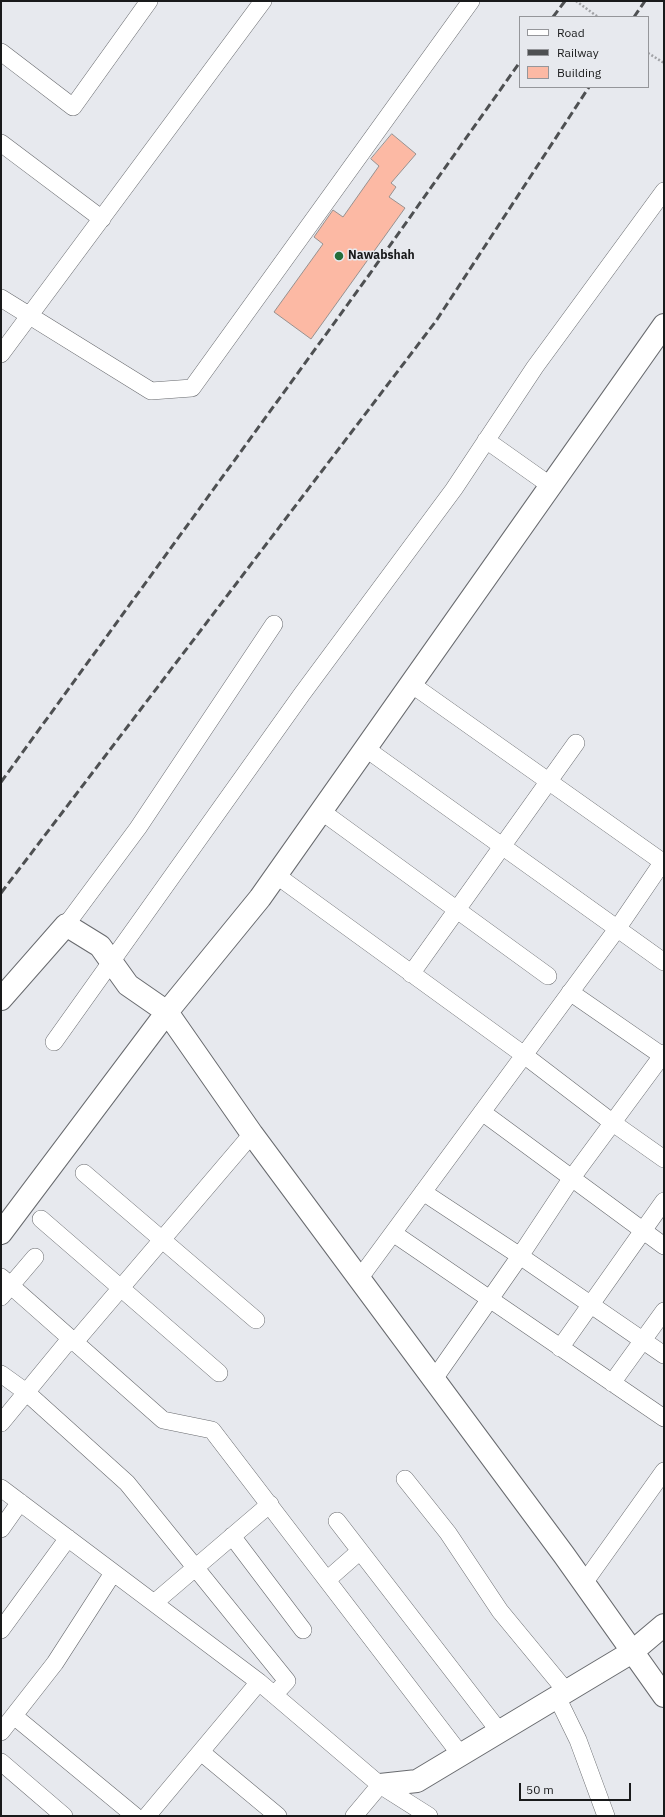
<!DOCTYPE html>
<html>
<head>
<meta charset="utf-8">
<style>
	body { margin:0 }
	#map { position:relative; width:665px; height:1817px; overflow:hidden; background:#e7e9ee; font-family:"IBM Plex Sans",sans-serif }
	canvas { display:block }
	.frame { position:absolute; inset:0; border:2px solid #191a1b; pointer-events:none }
	.legend { position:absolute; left:519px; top:16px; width:130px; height:72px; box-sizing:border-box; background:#e7e9ee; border:1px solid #95969a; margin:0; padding:5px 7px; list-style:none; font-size:12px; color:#191a1b }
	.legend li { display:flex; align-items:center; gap:8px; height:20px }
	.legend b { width:20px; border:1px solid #95969a }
	.scale { position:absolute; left:519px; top:1783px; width:112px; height:18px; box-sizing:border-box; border:2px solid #191a1b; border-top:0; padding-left:5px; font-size:12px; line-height:14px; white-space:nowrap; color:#191a1b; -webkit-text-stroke:3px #e7e9ee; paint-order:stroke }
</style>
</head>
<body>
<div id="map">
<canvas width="665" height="1817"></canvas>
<div class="frame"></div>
<ul class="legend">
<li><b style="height:5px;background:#fff"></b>Road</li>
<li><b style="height:5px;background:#4e5052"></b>Railway</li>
<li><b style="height:11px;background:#fcb9a4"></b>Building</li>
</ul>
<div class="scale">50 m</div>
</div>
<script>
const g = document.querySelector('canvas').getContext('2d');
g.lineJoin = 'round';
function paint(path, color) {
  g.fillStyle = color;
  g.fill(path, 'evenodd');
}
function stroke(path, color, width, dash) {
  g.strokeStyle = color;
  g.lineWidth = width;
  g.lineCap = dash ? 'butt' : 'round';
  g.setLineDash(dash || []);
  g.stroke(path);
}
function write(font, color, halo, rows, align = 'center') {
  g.font = font + ' "IBM Plex Sans",sans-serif';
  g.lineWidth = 3;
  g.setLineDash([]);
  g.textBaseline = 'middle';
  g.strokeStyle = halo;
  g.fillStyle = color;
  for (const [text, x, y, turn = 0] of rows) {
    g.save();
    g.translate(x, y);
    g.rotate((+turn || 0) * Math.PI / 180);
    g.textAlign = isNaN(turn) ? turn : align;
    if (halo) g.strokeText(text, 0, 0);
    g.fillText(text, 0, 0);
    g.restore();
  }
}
const building = new Path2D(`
	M392 134 416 154 391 183 396 187 389 197 405 208 311 339 274 312 323 244 314 237 333 210 343 217 379 166 371 159Z`);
paint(building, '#fcb9a4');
stroke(building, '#97918f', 1);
const minor = new Path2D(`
	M1 52 73 107 149 1
	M1 143 102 219
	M1 298 151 391 192 388 471 1
	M1 354 263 1
	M486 440 551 486
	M411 684 664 863
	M365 748 664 962
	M321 811 548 976
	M276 875 524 1055 613 1123 664 1159
	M66 925 138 828 274 624
	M411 974 576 743
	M570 992 664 1057
	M54 1042 302 694 454 489 535 367 664 191
	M482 1112 664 1246
	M84 1173 256 1320
	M423 1192 520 1256 664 1355
	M41 1219 219 1373
	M393 1233 664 1418
	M1 1277 163 1420 212 1430 460 1754
	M359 1279 617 929 664 860
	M1 1297 35 1257
	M74 1343 252 1134
	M560 1348 664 1201
	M1 1374 26 1392 127 1483 287 1681 274 1695
	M434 1379 520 1256 571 1179 664 1053
	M612 1383 664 1311
	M1 1423 70 1339
	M405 1479 448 1533 500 1611 566 1691
	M1 1488 259 1682 380 1785 429 1816
	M337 1521 499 1731
	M1 1529 20 1502
	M232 1536 303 1630
	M327 1580 360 1551
	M584 1583 664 1471
	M154 1603 270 1504
	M1 1630 68 1538
	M557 1697 578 1740 606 1816
	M14 1716 135 1816
	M1 1732 55 1663 113 1573
	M201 1752 278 1816
	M1 1762 64 1816
	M147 1816 259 1682
	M354 1816 380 1785`);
const tertiary = new Path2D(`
	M1 999 66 925 100 946 128 985 167 1012 252 1134 564 1555 664 1696
	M1 1233 167 1012 260 898 664 325
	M380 1785 417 1781 632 1652 664 1625`);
stroke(minor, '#686a6e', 18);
stroke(tertiary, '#686a6e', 24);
stroke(new Path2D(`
	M576 1 598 17
	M648 53 664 63`), '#a1a2a6', 2.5, [2, 2]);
stroke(minor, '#fff', 17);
stroke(tertiary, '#fff', 22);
stroke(new Path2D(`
	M553 17 565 1
	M634 17 645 1
	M1 782 369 275 520 62
	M1 893 436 321 589 87`), '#4e5052', 3, [8, 4]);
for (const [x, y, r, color] of [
	[339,256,5,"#236d3b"]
]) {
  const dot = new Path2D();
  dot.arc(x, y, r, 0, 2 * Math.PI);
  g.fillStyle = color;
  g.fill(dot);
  stroke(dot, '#e7e9ee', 1.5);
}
write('bold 12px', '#191a1b', '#e7e9ee', [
	["Nawabshah",348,256]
], 'left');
</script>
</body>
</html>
